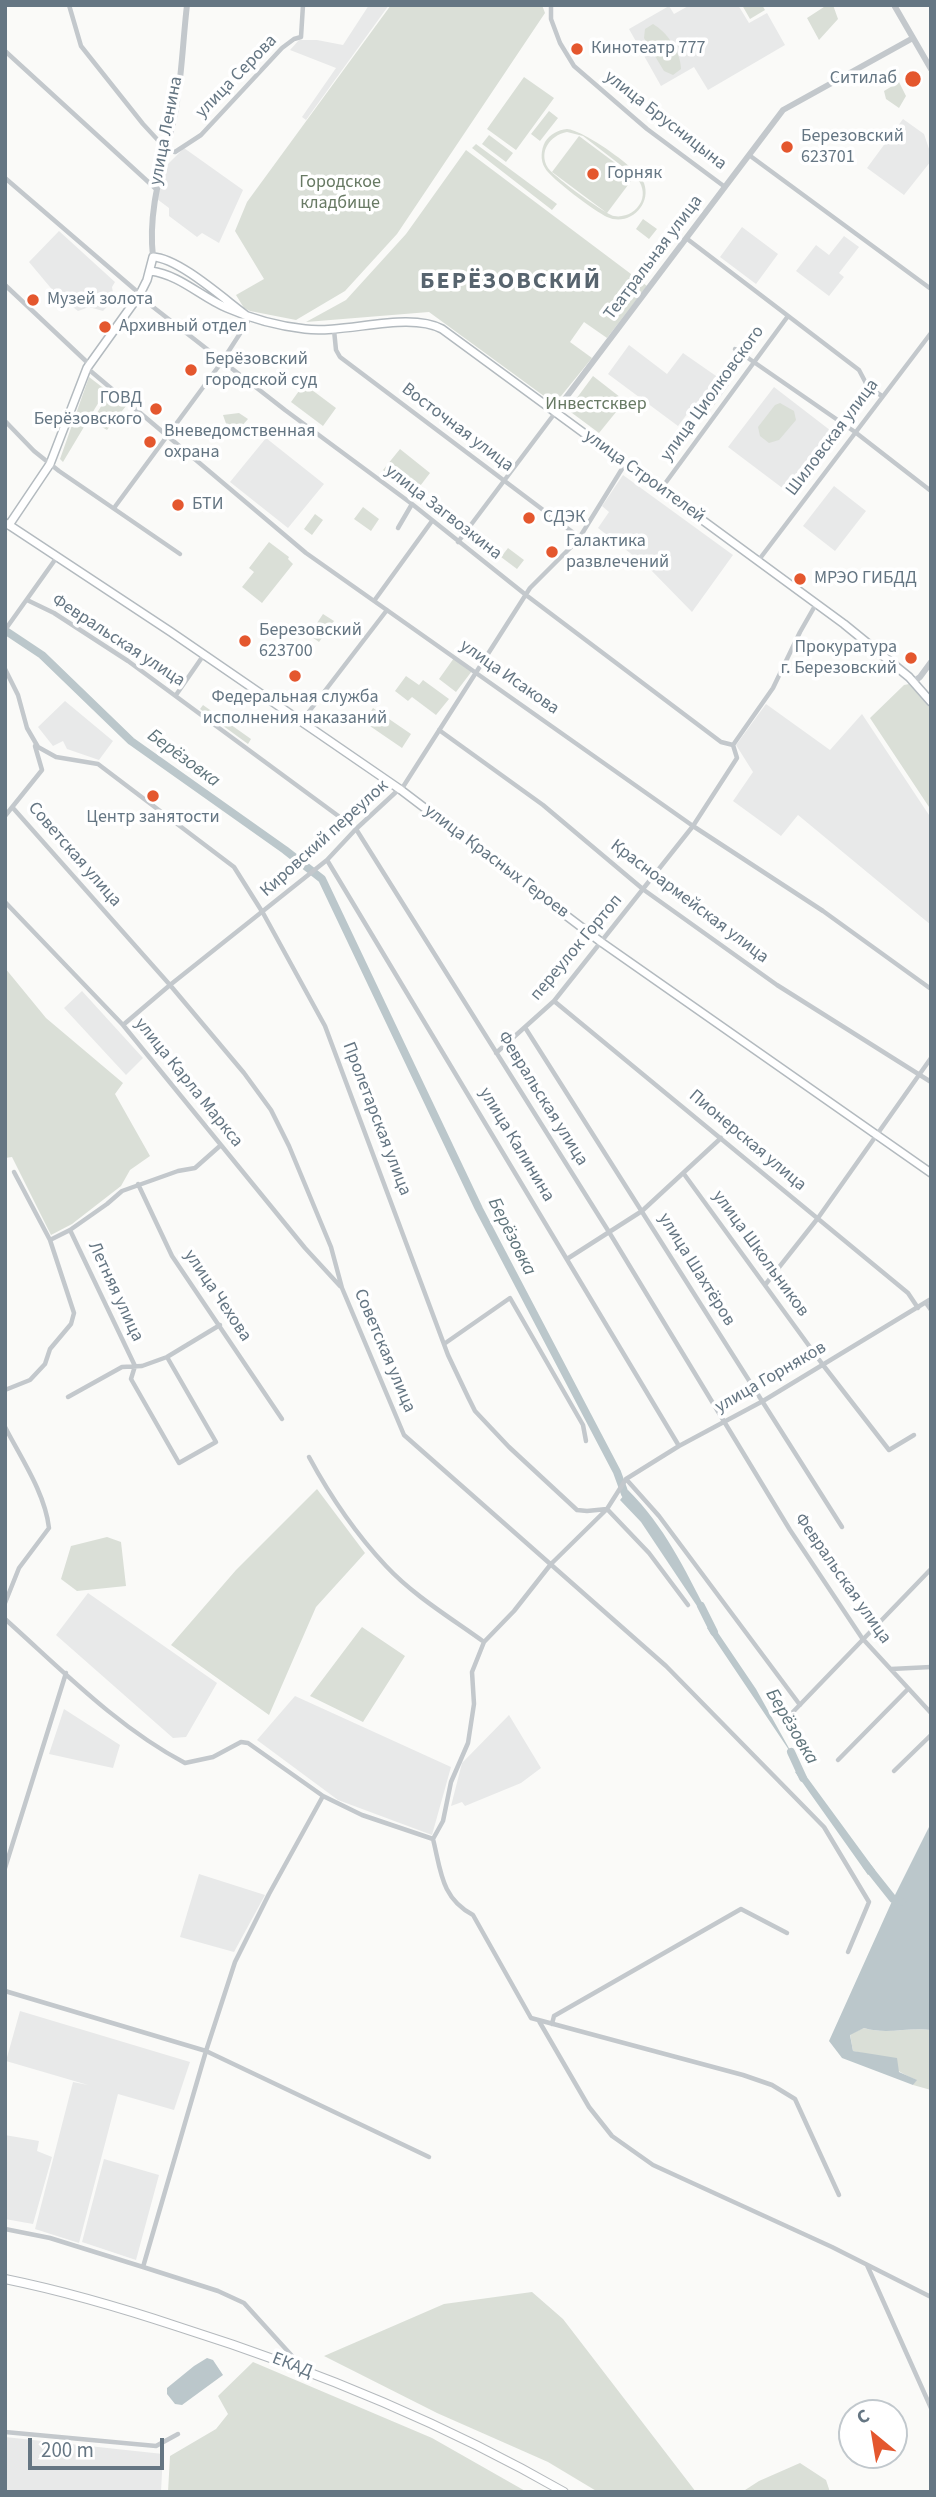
<!DOCTYPE html>
<html>
<head>
<meta charset="utf-8">
<style>
	body { margin:0 }
	#map { position:relative; width:936px; height:2497px; overflow:hidden; background:#fafaf8; font-family:"Source Sans 3",sans-serif }
	canvas { display:block }
	.frame { position:absolute; inset:0; border:7px solid #657683; pointer-events:none }
	.north { position:absolute; left:838px; top:2399px; width:70px; height:70px; box-sizing:border-box; background:#fff; border:2px solid #c1c8cd; border-radius:50%; rotate:330deg; font-size:19px; font-weight:700; line-height:28px; text-align:center; color:#657683 }
	.north::after { content:''; display:block; margin:auto; width:24px; height:32px; background:#e4572e; clip-path:polygon(50% 0,100% 100%,50% 72%,0 100%) }
	.scale { position:absolute; left:28px; top:2438px; width:136px; height:32px; box-sizing:border-box; border:4px solid #657683; border-top:0; padding-left:9px; font-size:21px; line-height:24px; white-space:nowrap; color:#657683; -webkit-text-stroke:5px #fff; paint-order:stroke }
</style>
</head>
<body>
<div id="map">
<canvas width="936" height="2497"></canvas>
<div class="frame"></div>
<div class="north">С</div>
<div class="scale">200 m</div>
</div>
<script>
const g = document.querySelector('canvas').getContext('2d');
g.lineJoin = 'round';
function paint(path, color) {
  g.fillStyle = color;
  g.fill(path, 'evenodd');
}
function stroke(path, color, width, dash) {
  g.strokeStyle = color;
  g.lineWidth = width;
  g.lineCap = dash ? 'butt' : 'round';
  g.setLineDash(dash || []);
  g.stroke(path);
}
function write(font, color, halo, rows, align = 'center') {
  g.font = font + ' "Source Sans 3",sans-serif';
  g.lineWidth = 7;
  g.setLineDash([]);
  g.textBaseline = 'middle';
  g.strokeStyle = halo;
  g.fillStyle = color;
  for (const [text, x, y, turn = 0] of rows) {
    g.save();
    g.translate(x, y);
    g.rotate((+turn || 0) * Math.PI / 180);
    g.textAlign = isNaN(turn) ? turn : align;
    if (halo) g.strokeText(text, 0, 0);
    g.fillText(text, 0, 0);
    g.restore();
  }
}
paint(new Path2D(`
	M369 5H389L306 120 302 117 336 68 290 50 299 40H317L343 45Z
	M690 5H738L749 23 767 13 785 45 708 90 694 67 661 86 629 29 669 6 674 14Z
	M903 119 924 134 931 155V161L904 195 867 168Z
	M184 148 243 190 219 243 202 233 197 237 169 216V208L157 199 166 166Z
	M742 227 778 254 756 284 720 257Z
	M59 231 115 282 112 287 114 299 103 311 89 307 78 311 55 293 29 262Z
	M844 236 859 247 839 273 844 277 829 296 796 271 816 245 829 255Z
	M629 345 667 374 683 353 729 385 707 415 694 405 678 426 608 374Z
	M774 387 835 434 789 493 728 447Z
	M266 438 324 484 288 528 230 482Z
	M623 475 733 555 692 612 648 567 598 528 609 512 602 506Z
	M834 486 866 511 835 551 803 526Z
	M65 701 113 741 99 760 67 749 63 741 53 746 38 727Z
	M766 704 830 750 862 714 931 818V925L798 815 781 836 733 801 753 772 736 745Z
	M82 991 143 1058 126 1075 64 1008Z
	M88 1593 217 1683 186 1737 173 1738 56 1635Z
	M295 1696 451 1767 432 1835 338 1800 257 1740Z
	M64 1709 120 1745 113 1768 49 1754Z
	M509 1715 541 1768 521 1783 465 1806 462 1802 451 1806 462 1763Z
	M199 1874 265 1895 234 1952 180 1937Z
	M20 2011 190 2062 174 2110 118 2094 79 2243 35 2229 73 2082 88 2085 6 2061Z
	M5 2135 39 2141 37 2151 52 2157 33 2224 5 2219Z
	M104 2159 159 2175 136 2260 82 2242Z
	M5 2437 163 2454 161 2492H5Z`), '#e8e9e9');
paint(new Path2D(`
	M391 5H542L545 13 397 234 345 291 296 320 250 311 244 308 236 295 264 279 235 231 247 202Z
	M742 5H762L765 10 750 19Z
	M827 5H833L838 19 819 40 807 18Z
	M653 24C667 32 681 52 681 69L673 75 664 71 644 38 645 29Z
	M524 77 554 98 516 150 487 129Z
	M899 82 906 96 899 108 886 99 884 91Z
	M549 111 558 118 540 141 531 134Z
	M567 129C583 130 638 168 644 183 652 205 629 227 607 217 596 212 550 178 545 168 540 160 541 150 545 142 550 134 558 130 567 129ZM567 132 583 136 636 177C642 184 645 193 641 202 636 212 625 218 614 216 605 214 553 176 548 168 538 152 550 135 567 132Z
	M489 135 513 153 506 162 482 144Z
	M579 136 634 177 607 213 552 172Z
	M476 144 557 204 552 210 472 148Z
	M466 150 647 286 607 338 584 322 570 342 592 358 557 401 548 399 429 312 306 322 346 300 406 234Z
	M643 219 657 229 649 239 636 229Z
	M593 376 625 401 599 433 568 410Z
	M89 377 106 390 63 462 60 459Z
	M304 384 336 408 323 426 291 402Z
	M110 392 126 406 107 430 92 421Z
	M780 403 794 411 796 420 779 440 769 443 760 436 758 427 775 405Z
	M239 413 248 419 231 438 223 415Z
	M400 449 430 473 414 494 383 470Z
	M363 507 379 519 371 531 354 519Z
	M315 514 323 520 312 535 304 529Z
	M269 542 289 557 288 559 293 564 262 603 242 587 254 572 249 568Z
	M508 548 524 560 517 569 501 557Z
	M323 614 334 621 319 642 309 635Z
	M454 658 472 671 456 692 439 679Z
	M406 676 419 685 423 680 449 699 436 715 412 697 408 701 395 691Z
	M909 684 931 709V810L870 718 904 685Z
	M203 705 251 739 248 744 200 709Z
	M373 708 411 734 402 748 364 722Z
	M5 968 46 1018 123 1083 115 1094 150 1156 130 1170 121 1186 72 1224 51 1235 12 1157 5 1158Z
	M317 1489 365 1553 316 1607 269 1715 171 1645 236 1570Z
	M107 1537 121 1542 126 1586 77 1591 61 1579 71 1546Z
	M362 1627 405 1656 363 1722 310 1696Z
	M864 2028C887 2035 908 2027 931 2030V2090L913 2085 916 2080C893 2070 878 2055 853 2051L850 2034Z
	M532 2292 563 2319 696 2492H598L548 2462 437 2413 324 2356 444 2304Z
	M253 2362 432 2438 527 2492H168L170 2456 216 2429 228 2414 218 2396Z
	M800 2463 826 2480 830 2492H742L759 2481Z`), '#dadfd7');
paint(new Path2D(`
	M628 1490C665 1527 684 1568 708 1614L703 1615 641 1522 620 1500Z
	M712 1624 756 1689 795 1759 707 1628Z
	M801 1769 875 1870 868 1875 795 1772Z
	M931 1823V2030C908 2027 887 2035 864 2028L850 2035 853 2051 897 2058 899 2072 917 2080 913 2085 842 2058 829 2041 893 1899Z
	M207 2358 213 2360 223 2375 182 2405 175 2404 167 2394V2388L194 2366Z`), '#bbc7cb');
stroke(new Path2D(`
	M6 631 42 655 131 741 285 850 322 879 479 1209 617 1472 625 1494 630 1499
	M701 1606 714 1632
	M791 1752 803 1778
	M866 1865 893 1899 902 1902`), '#bbc7cb', 8);
const secondary = new Path2D(`
	M151 271C180 275 201 297 227 308 252 319 278 326 305 329 346 334 408 311 442 329L844 624 909 677 931 702
	M247 316C225 300 179 258 153 257L147 280 140 294 87 368 50 464 9 525 171 632 401 790 601 942 931 1173`);
const primary = new Path2D(`
	M5 523 9 525`);
const trunk = new Path2D(`
	M5 2279C64 2291 122 2308 179 2327 312 2369 442 2422 564 2492`);
stroke(secondary, '#b3babf', 10);
stroke(primary, '#b5babe', 10);
stroke(trunk, '#b4b9bd', 10);
stroke(new Path2D(`
	M69 5 81 46 143 124 167 150 175 152 201 135 282 48 294 39 301 37 303 5
	M551 5V19L560 43 574 66 647 129 725 187
	M5 51 156 189
	M749 155 931 289
	M5 178 140 294
	M686 238 859 370 868 387 882 396
	M5 285 89 364
	M139 296 285 410 412 504 526 595 721 742 733 745
	M334 330 336 350 340 357 579 537
	M735 349 855 432 931 491
	M87 368 306 553 693 826 823 911 931 989
	M5 421 34 451 59 471 180 554
	M661 489 788 316
	M114 508 221 363 250 318
	M398 528 412 504
	M458 542 555 413
	M758 561 931 333
	M27 600 54 613 128 661 356 829 609 1232 790 1530 862 1638 931 1713
	M374 601 432 521
	M5 630 57 557
	M5 669 18 695 27 728 38 747 56 757 98 764 234 867 263 913 325 1026 448 1355 468 1397 475 1411 509 1447 577 1510 587 1511 607 1509 649 1553 688 1605
	M176 695 203 656
	M301 722 387 610
	M439 730 543 805 644 890 777 985 931 1082
	M13 808 170 985 244 1073 271 1110 289 1146 331 1247 342 1288 404 1435 666 1666 824 1827 869 1902 848 1952
	M5 816 42 770 35 746
	M327 860 679 1446
	M5 902 123 1025 305 1248 340 1286
	M554 1001 908 1293 918 1308
	M123 1025 170 985 327 860 356 829 396 792 401 790 530 588 578 540 625 464
	M526 1029 842 1527
	M496 1053 554 1001 693 826 737 758 733 745 773 688 800 632 816 604
	M684 1174 823 1365 889 1450 914 1435
	M138 1184 172 1256 282 1419
	M70 1230 135 1366
	M50 1240 70 1230 107 1204 122 1191 178 1171 195 1168 221 1145
	M567 1259 642 1211 721 1138
	M765 1285 818 1218 931 1058
	M926 1303 931 1310
	M444 1344 510 1298 583 1425 586 1441
	M135 1366 131 1379 179 1463 216 1442 167 1357
	M5 1390 30 1380 45 1364 50 1349 71 1324 74 1313 50 1240 14 1172
	M68 1397 122 1367 142 1366 167 1357 220 1325
	M5 1427C21 1458 45 1493 49 1528L19 1568 5 1603
	M309 1457C329 1494 357 1535 386 1566 414 1596 451 1618 484 1642
	M626 1479 659 1516 800 1705
	M5 1619C62 1670 117 1727 185 1763L213 1757 241 1742 248 1743 323 1796 362 1815 433 1839
	M891 1669 931 1667
	M791 1714 931 1569
	M838 1760 908 1689
	M894 1771 931 1735
	M5 1868 66 1673
	M5 1991 206 2051 429 2157
	M539 2021 589 2107 612 2136 653 2165 832 2247 931 2297
	M552 2024 554 2016 741 1909 787 1933
	M839 2195 795 2099 772 2085 743 2075 531 2018 473 1915C441 1898 441 1871 433 1839L443 1821 451 1782 468 1743 474 1704 472 1672 484 1642 514 1611 551 1564 607 1509 626 1479 679 1446 763 1401 931 1299
	M5 2229 50 2238 143 2267 218 2291 244 2303 303 2368
	M867 2265 931 2408
	M143 2267 206 2051 235 1962 269 1894 323 1796
	M5 2432 156 2446 178 2434`), '#c3c8cc', 4.5);
stroke(new Path2D(`
	M894 5 931 69
	M153 257C147 203 166 160 176 108 182 74 183 39 187 5
	M555 412 783 110 913 38
	M913 682 920 677 931 662`), '#c3c8cc', 6);
stroke(secondary, '#fff', 7);
stroke(primary, '#fff', 7);
stroke(trunk, '#fff', 8);
for (const [x, y, r, color] of [
	[577,49,7,"#e4572e"],
	[913,79,9,"#e4572e"],
	[787,147,7,"#e4572e"],
	[593,174,7,"#e4572e"],
	[33,300,7,"#e4572e"],
	[105,327,7,"#e4572e"],
	[191,370,7,"#e4572e"],
	[156,409,7,"#e4572e"],
	[150,442,7,"#e4572e"],
	[178,505,7,"#e4572e"],
	[529,518,7,"#e4572e"],
	[552,552,7,"#e4572e"],
	[800,579,7,"#e4572e"],
	[245,641,7,"#e4572e"],
	[911,658,7,"#e4572e"],
	[295,676,7,"#e4572e"],
	[153,796,7,"#e4572e"]
]) {
  const dot = new Path2D();
  dot.arc(x, y, r, 0, 2 * Math.PI);
  g.fillStyle = color;
  g.fill(dot);
  stroke(dot, '#fff', 2.5);
}
write('18px', '#657683', '#fff', [
	["Кинотеатр 777",591,49],
	["Ситилаб",897,79,"right"],
	["Березовский",801,137],
	["623701",801,158],
	["Горняк",607,174],
	["Музей золота",47,300],
	["Архивный отдел",119,327],
	["Берёзовский",205,360],
	["городской суд",205,381],
	["ГОВД",142,399,"right"],
	["Берёзовского",142,420,"right"],
	["Вневедомственная",164,432],
	["охрана",164,453],
	["БТИ",192,505],
	["СДЭК",543,518],
	["Галактика",566,542],
	["развлечений",566,563],
	["МРЭО ГИБДД",814,579],
	["Березовский",259,631],
	["623700",259,652],
	["Прокуратура",897,648,"right"],
	["г. Березовский",897,669,"right"],
	["Федеральная служба",295,698,"center"],
	["исполнения наказаний",295,719,"center"],
	["Центр занятости",153,818,"center"]
], 'left');
write('18px', '#657683', '#fff', [
	["улица Серова",237,77,-46],
	["улица Брусницына",665,121,38],
	["улица Ленина",167,131,-79],
	["Театральная улица",654,258,-53],
	["улица Циолковского",713,394,-54],
	["Восточная улица",457,428,37],
	["Шиловская улица",833,438,-53],
	["улица Строителей",644,477,36],
	["улица Загвозкина",443,513,38],
	["Февральская улица",118,641,33],
	["улица Исакова",509,678,35],
	["Кировский переулок",325,839,-42],
	["Советская улица",74,855,49],
	["улица Красных Героев",496,862,37],
	["Красноармейская улица",689,902,37],
	["переулок Гортоп",577,948,-50],
	["улица Карла Маркса",188,1083,51],
	["Февральская улица",542,1099,58],
	["Пролетарская улица",376,1119,69],
	["Пионерская улица",747,1141,40],
	["улица Калинина",516,1145,59],
	["улица Школьников",760,1254,54],
	["улица Шахтёров",696,1270,58],
	["Летняя улица",115,1292,65],
	["улица Чехова",217,1296,56],
	["Советская улица",384,1351,67],
	["улица Горняков",771,1378,-30],
	["Февральская улица",842,1579,55],
	["ЕКАД",292,2366,21]
]);
write('18px', '#687a64', '#fff', [
	["Городское",340,183],
	["кладбище",340,204],
	["Инвестсквер",596,405]
]);
write('italic 19px', '#60757c', '#fff', [
	["Берёзовка",183,759,36],
	["Берёзовка",511,1237,63],
	["Берёзовка",791,1727,59]
]);
g.letterSpacing = '2px';
write('bold 24px', '#57646e', '#fff', [
	["БЕРЁЗОВСКИЙ",511,283]
]);
g.letterSpacing = '0px';
</script>
</body>
</html>
